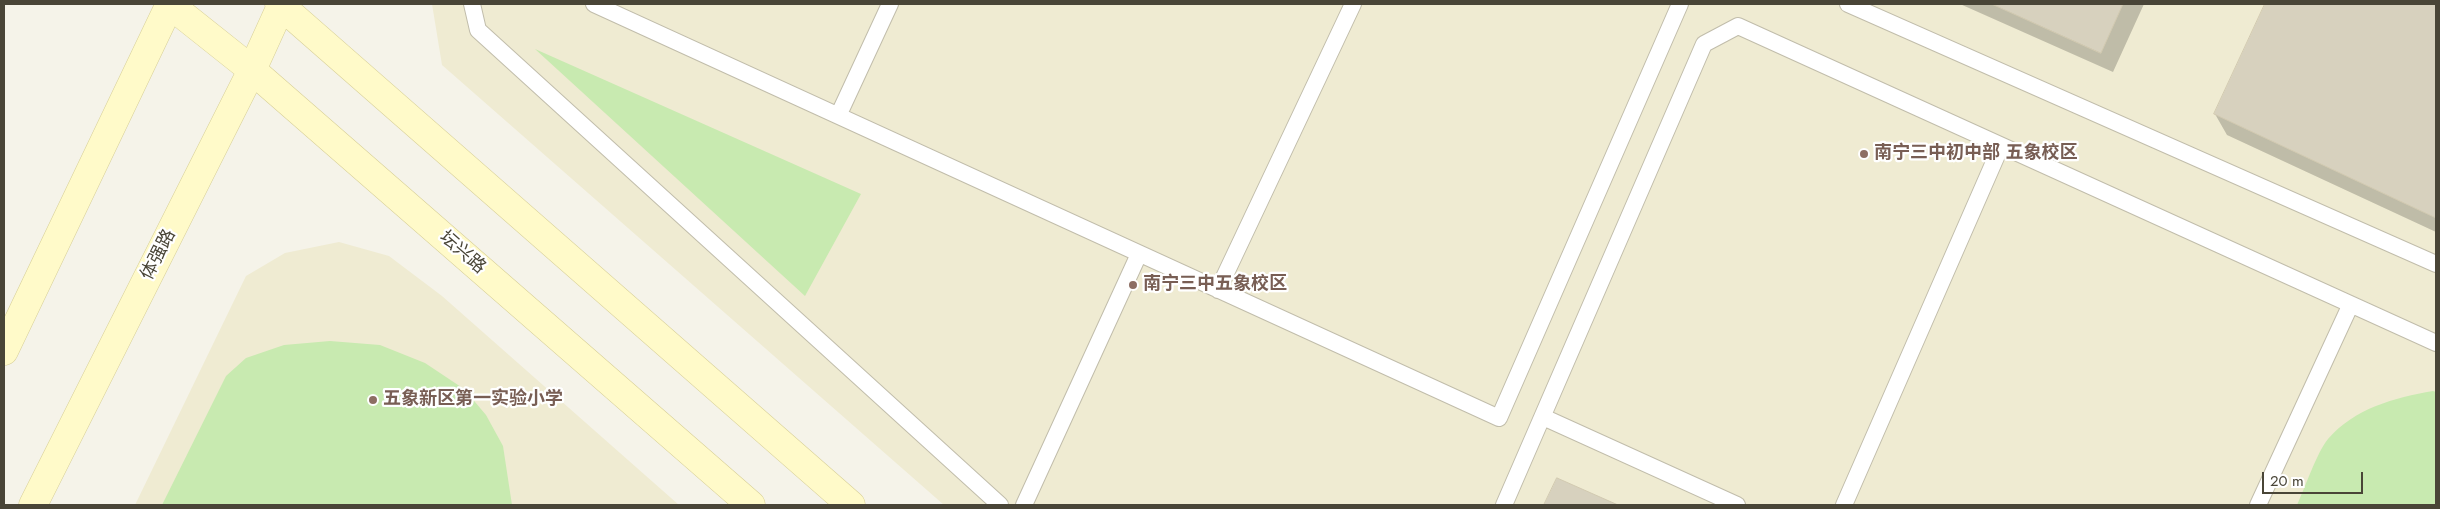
<!DOCTYPE html>
<html>
<head>
<meta charset="utf-8">
<style>
	body { margin:0 }
	#map { position:relative; width:2440px; height:509px; overflow:hidden; background:#f5f3e9; font-family:Jost,sans-serif }
	canvas { display:block }
	.frame { position:absolute; inset:0; border:5px solid #494537; pointer-events:none }
	.scale { position:absolute; left:2262px; top:472px; width:101px; height:22px; box-sizing:border-box; border:2px solid #494537; border-top:0; padding-left:6px; font-size:15px; line-height:18px; white-space:nowrap; color:#494537; -webkit-text-stroke:4px #fff; paint-order:stroke }
</style>
</head>
<body>
<div id="map">
<canvas width="2440" height="509"></canvas>
<div class="frame"></div>
<div class="scale">20 m</div>
</div>
<script>
const g = document.querySelector('canvas').getContext('2d');
g.lineJoin = 'round';
function paint(path, color) {
  g.fillStyle = color;
  g.fill(path, 'evenodd');
}
function stroke(path, color, width, dash) {
  g.strokeStyle = color;
  g.lineWidth = width;
  g.lineCap = dash ? 'butt' : 'round';
  g.setLineDash(dash || []);
  g.stroke(path);
}
function write(font, color, halo, rows, align = 'center') {
  g.font = font + ' Jost,"Noto Sans SC",sans-serif';
  g.lineWidth = 4.5;
  g.setLineDash([]);
  g.textBaseline = 'middle';
  g.strokeStyle = halo;
  g.fillStyle = color;
  for (const [text, x, y, turn = 0] of rows) {
    g.save();
    g.translate(x, y);
    g.rotate((+turn || 0) * Math.PI / 180);
    g.textAlign = isNaN(turn) ? turn : align;
    if (halo) g.strokeText(text, 0, 0);
    g.fillText(text, 0, 0);
    g.restore();
  }
}
paint(new Path2D(`
	M432 4H2436V505H944L442 65Z
	M339 242 389 256 442 296 679 505H135L246 276 285 253Z`), '#efebd2');
paint(new Path2D(`
	M535 49 861 194 805 296Z
	M330 341 380 345 425 363 464 389 486 415 503 446 512 505H162L226 376 246 358 284 345Z
	M2433 391 2436 392V505H2297C2304 490 2318 450 2328 439 2355 408 2394 398 2433 391Z`), '#c8eab0');
paint(new Path2D(`
	M1960 4H2144L2113 72Z
	M2266 4H2436V232L2227 135 2215 114Z
	M1557 479 1615 505H1545Z`), '#0003');
const building = new Path2D(`
	M1992 4H2123L2101 53Z
	M2265 4H2436V218L2214 114Z
	M1557 478 1618 505H1544Z`);
paint(building, '#d7d1be');
stroke(building, '#d2cab1', 1);
const lane = new Path2D(`
	M472 4 478 30 1000 505
	M594 4 1499 418 1680 4
	M1848 4 2436 264
	M839 114 890 4
	M1218 290 1353 4
	M1543 417 1737 505
	M1024 505 1139 254
	M1504 505 1704 44 1738 26 2436 343
	M1844 505 2001 146
	M2258 505 2350 306`);
const secondary = new Path2D(`
	M169 4 252 70 751 505
	M279 4 851 505
	M4 351 170 4
	M33 505 252 70 282 4`);
stroke(lane, '#c1bdab', 18);
stroke(secondary, '#d7cf97', 29);
stroke(lane, '#fff', 16);
stroke(secondary, '#fffac9', 28);
for (const [x, y, r, color] of [
	[1864,154,5,"#8d6e63"],
	[1133,285,5,"#8d6e63"],
	[373,400,5,"#8d6e63"]
]) {
  const dot = new Path2D();
  dot.arc(x, y, r, 0, 2 * Math.PI);
  g.fillStyle = color;
  g.fill(dot);
  stroke(dot, '#fff', 2);
}
write('bold 18px', '#785e54', '#fff', [
	["南宁三中初中部 五象校区",1874,154],
	["南宁三中五象校区",1143,285],
	["五象新区第一实验小学",383,400]
], 'left');
write('18px', '#494537', '#fff', [
	["坛兴路",462,253,41],
	["体强路",159,255,-63]
]);
</script>
</body>
</html>
